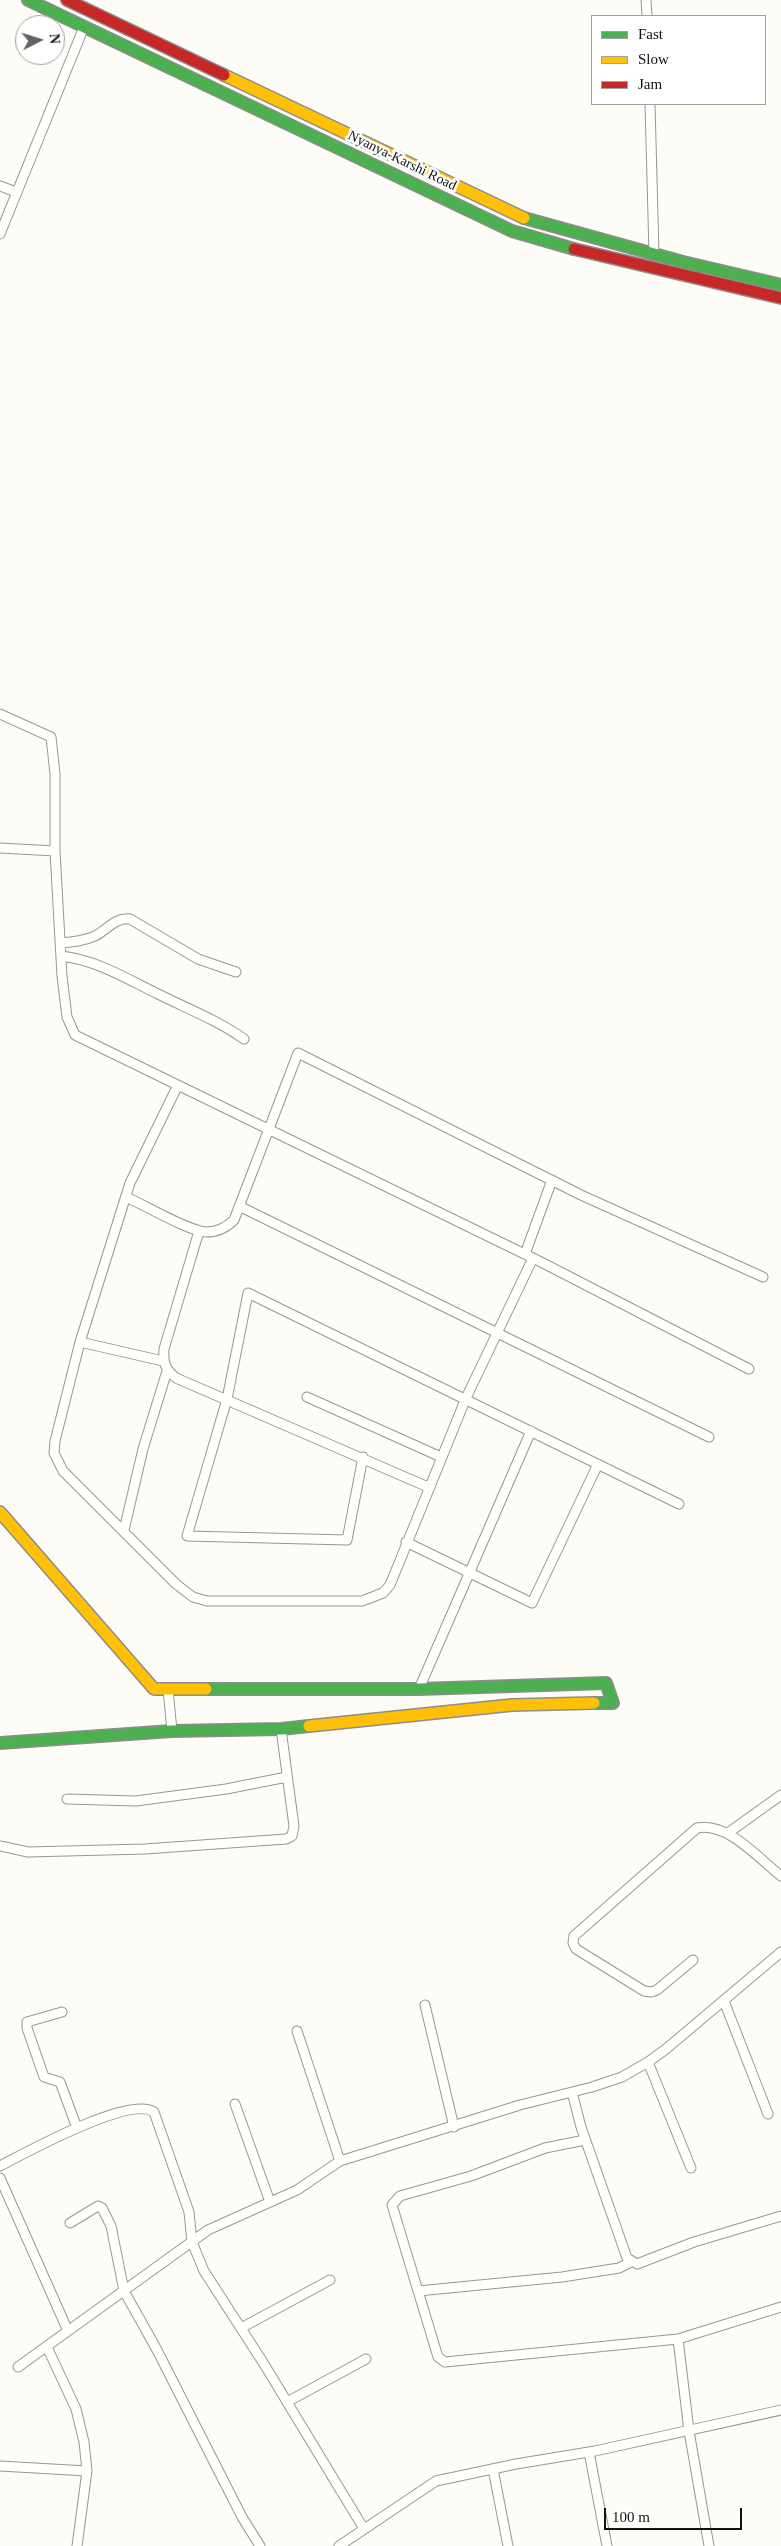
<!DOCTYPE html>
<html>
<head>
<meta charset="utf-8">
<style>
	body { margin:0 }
	#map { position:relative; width:781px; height:2546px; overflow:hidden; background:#fdfcf7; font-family:Georgia,serif }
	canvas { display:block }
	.legend { position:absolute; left:591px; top:15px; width:175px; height:90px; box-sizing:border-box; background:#fff; border:1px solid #a0a0a0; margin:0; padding:6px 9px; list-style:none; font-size:15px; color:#111 }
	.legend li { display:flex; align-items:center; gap:10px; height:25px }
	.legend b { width:25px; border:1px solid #a0a0a0 }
	.north { position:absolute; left:15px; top:15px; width:50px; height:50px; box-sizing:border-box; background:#fff; border:1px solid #a0a0a0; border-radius:50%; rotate:85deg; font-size:14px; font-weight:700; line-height:20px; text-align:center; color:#111 }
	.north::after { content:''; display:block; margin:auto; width:18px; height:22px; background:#646362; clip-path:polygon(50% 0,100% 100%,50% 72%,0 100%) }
	.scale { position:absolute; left:604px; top:2508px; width:138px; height:22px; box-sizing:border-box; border:2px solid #111; border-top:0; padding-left:6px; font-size:15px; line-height:18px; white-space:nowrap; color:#111; -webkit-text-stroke:4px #fff; paint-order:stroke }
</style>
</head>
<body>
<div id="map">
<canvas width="781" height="2546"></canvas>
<ul class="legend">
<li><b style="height:6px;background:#4caf50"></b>Fast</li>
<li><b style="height:6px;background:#ffc107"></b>Slow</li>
<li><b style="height:6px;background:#c62828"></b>Jam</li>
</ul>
<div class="north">N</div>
<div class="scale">100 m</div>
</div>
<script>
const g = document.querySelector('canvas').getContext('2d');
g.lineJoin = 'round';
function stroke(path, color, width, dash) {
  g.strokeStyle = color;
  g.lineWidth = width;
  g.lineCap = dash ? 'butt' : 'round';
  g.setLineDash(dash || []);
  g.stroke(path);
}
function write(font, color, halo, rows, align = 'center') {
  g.font = font + ' Georgia,serif';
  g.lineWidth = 5;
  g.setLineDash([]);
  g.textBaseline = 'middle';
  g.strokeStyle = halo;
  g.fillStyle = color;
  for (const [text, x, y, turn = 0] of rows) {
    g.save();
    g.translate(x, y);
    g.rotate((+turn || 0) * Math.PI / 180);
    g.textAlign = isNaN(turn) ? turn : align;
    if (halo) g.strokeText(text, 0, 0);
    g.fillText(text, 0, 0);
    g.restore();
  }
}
const street = new Path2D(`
	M646 0 647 16
	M650 104 654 254
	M0 186 16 192
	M0 234 84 27
	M0 714 51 737 55 774V851
	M0 848 55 851 62 976 67 1017 75 1035 541 1262 749 1369
	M60 943C72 942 84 941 95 936 107 930 115 917 130 919L198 959 236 972
	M61 956C97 960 127 979 158 994 188 1009 217 1020 244 1039
	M178 1085 130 1183 80 1342 55 1441 54 1453 63 1471 176 1584 193 1597 207 1601H362L383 1593 390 1585 466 1398 533 1258
	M126 1197C145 1205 188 1231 206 1232 218 1232 226 1228 234 1220L298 1053 581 1195 763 1277
	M239 1206 709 1437
	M199 1231 164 1349C163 1363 165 1369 176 1378L428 1487
	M525 1254 552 1180
	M80 1342 163 1361
	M307 1397 441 1457
	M363 1457 347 1540 187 1536 227 1399 248 1293 679 1504
	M124 1530 143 1449 167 1371
	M406 1542 532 1603 598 1464
	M168 1689 172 1731
	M419 1689 531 1431
	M67 1799 136 1801 226 1789 287 1777
	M728 1833 781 1795
	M0 1846 28 1852 145 1849 286 1839 292 1836 294 1826 281 1729
	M693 1960 657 1990 651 1992 644 1991 576 1949 573 1943 574 1936 697 1828C728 1822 758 1858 781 1876
	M724 2001 768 2114
	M425 2005 454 2127
	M62 2012 27 2022V2028L44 2077 60 2082 77 2128
	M648 2062 691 2168
	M572 2092 581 2127 627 2258 637 2264 694 2242 781 2216
	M235 2104 270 2202
	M585 2140 545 2148 471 2176 400 2196 392 2205 438 2357 445 2362 678 2339 781 2307
	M340 2161 520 2105 592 2087 622 2077 648 2062 666 2049 781 1952
	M0 2166C27 2152 130 2095 154 2112L189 2212 192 2242 204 2271 264 2364 364 2529
	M0 2178 68 2331
	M70 2223 98 2206 102 2208 111 2226 124 2291 157 2350 242 2517 260 2546
	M418 2291 562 2277 619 2268 631 2262
	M241 2328 330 2280
	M678 2339 689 2431 709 2546
	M47 2347 76 2409 84 2442 87 2471
	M18 2367 208 2230 297 2190 340 2161 297 2031
	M287 2402 366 2359
	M589 2452 607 2546
	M0 2466 87 2471 77 2546
	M493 2469 508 2546
	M339 2546 436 2481 516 2464 595 2451 781 2410`);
const fast = new Path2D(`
	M28 0 512 231 574 249
	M524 218 683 262 781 285
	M206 1689H419L606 1683 613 1703H594
	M0 1743 172 1731 281 1729 309 1726`);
const slow = new Path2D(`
	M224 75 524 218
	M0 1512 154 1689H206
	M309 1726 512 1705 594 1703`);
const jam = new Path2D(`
	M67 0 224 75
	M574 249 781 298`);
stroke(street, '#979795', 11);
stroke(fast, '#8e8d8b', 14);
stroke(slow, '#8e8d8b', 14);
stroke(jam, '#8e8d8b', 14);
stroke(street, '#fffffe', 9);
stroke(fast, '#4caf50', 11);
stroke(slow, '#ffc107', 11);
stroke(jam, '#c62828', 11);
write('14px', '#111', '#fff', [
	["Nyanya-Karshi Road",402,161,26]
]);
</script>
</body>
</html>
